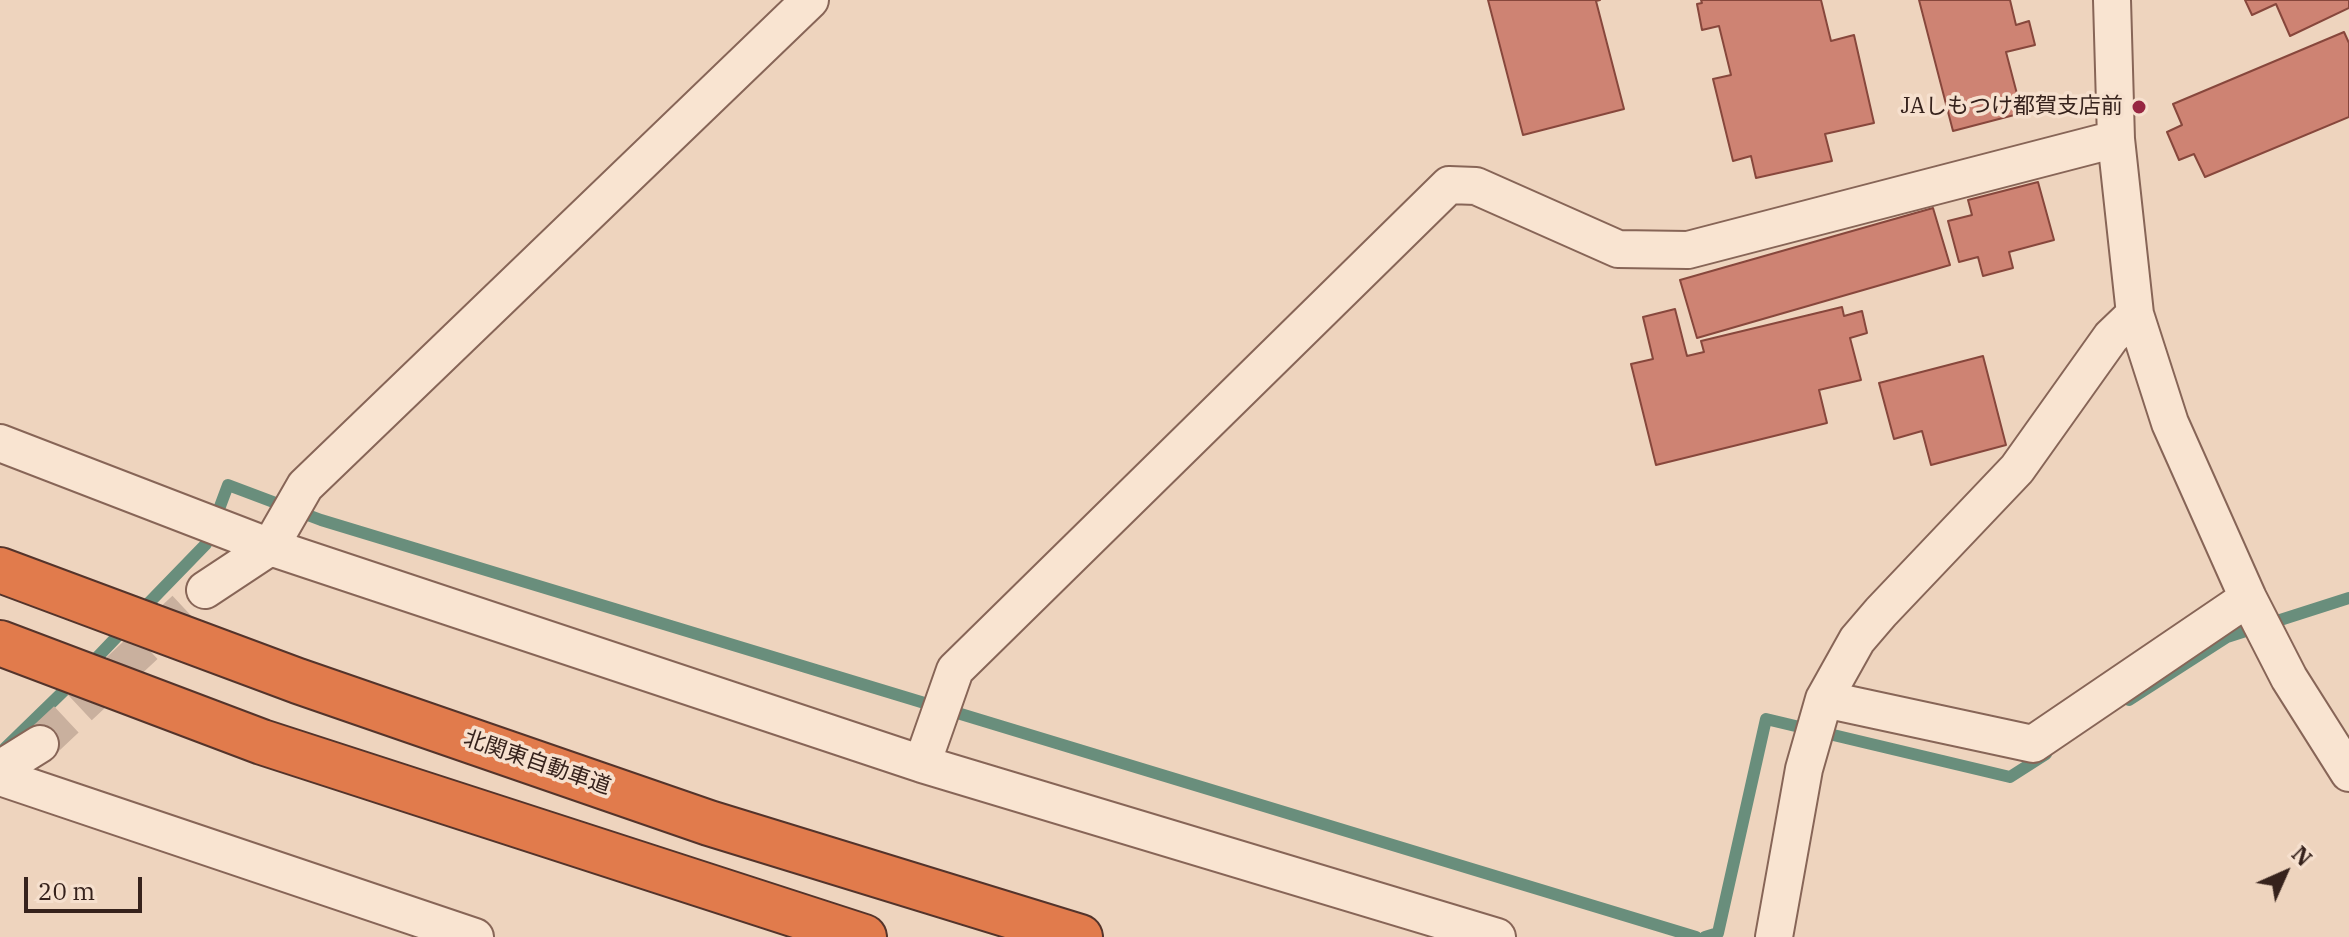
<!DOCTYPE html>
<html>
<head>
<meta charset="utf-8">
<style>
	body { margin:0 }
	#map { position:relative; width:2349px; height:937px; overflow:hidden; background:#eed4be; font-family:"IBM Plex Serif",serif }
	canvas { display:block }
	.north { position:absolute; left:2245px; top:833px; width:80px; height:80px; -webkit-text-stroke:6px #f6e0ce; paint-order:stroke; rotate:45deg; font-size:22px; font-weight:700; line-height:32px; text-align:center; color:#36221c }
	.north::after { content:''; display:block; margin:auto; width:28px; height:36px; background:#36221c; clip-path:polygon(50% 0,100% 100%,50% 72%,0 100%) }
	.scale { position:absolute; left:24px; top:877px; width:118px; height:36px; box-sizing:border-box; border:4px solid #36221c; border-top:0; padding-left:10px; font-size:24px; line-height:28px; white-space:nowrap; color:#36221c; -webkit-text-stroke:6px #f6e0ce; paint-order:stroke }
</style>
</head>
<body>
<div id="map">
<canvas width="2349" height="937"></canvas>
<div class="north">N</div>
<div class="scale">20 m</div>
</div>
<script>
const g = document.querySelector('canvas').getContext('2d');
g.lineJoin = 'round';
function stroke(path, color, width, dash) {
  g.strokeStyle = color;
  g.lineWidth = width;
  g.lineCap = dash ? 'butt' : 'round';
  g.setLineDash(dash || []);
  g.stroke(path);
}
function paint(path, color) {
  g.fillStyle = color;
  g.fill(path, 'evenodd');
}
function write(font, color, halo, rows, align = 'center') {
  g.font = font + ' "IBM Plex Serif","Noto Sans JP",serif';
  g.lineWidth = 7;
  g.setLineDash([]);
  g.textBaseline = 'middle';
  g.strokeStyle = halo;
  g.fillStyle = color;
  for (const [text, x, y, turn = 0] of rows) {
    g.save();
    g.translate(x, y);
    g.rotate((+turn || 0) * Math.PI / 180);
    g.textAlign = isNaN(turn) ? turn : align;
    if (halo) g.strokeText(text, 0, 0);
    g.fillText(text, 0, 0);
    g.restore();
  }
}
stroke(new Path2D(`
	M140 612 206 544 228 485 321 520 1696 937
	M88 667 128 625
	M2129 700 2227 637 2349 598
	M5 748 75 680
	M1705 937 1718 933 1766 719 2010 777 2046 754`), '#698e7c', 12);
const building = new Path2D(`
	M1488 0H1600L1596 1 1624 109 1523 135Z
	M1701 0H1821L1831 41 1854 35 1874 123 1825 134 1832 161 1756 178 1751 156 1733 161 1713 79 1731 75 1719 26 1702 30 1697 4 1702 3Z
	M1919 0H2010L2016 25 2029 21 2035 45 2006 52 2022 113 1953 131Z
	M2245 0H2349V8L2290 36 2276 4 2252 15Z
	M2344 32 2349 43V117L2205 177 2194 154 2179 160 2167 132 2182 125 2173 104Z
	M2038 182 2054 240 2009 252 2013 268 1983 276 1978 257 1959 262 1948 221 1972 215 1968 200Z
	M1933 208 1950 265 1697 338 1680 280Z
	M1842 307 1844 316 1862 311 1867 333 1850 338 1861 380 1819 390 1827 423 1656 465 1631 364 1653 359 1643 317 1675 309 1687 356 1704 352 1701 341Z
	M1983 356 2006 445 1931 465 1922 431 1894 439 1879 383Z`);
paint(building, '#ce8373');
stroke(building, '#87473c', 2);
stroke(new Path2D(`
	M40 744 205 590`), '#c9b09e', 36, [36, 18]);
const minor = new Path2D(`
	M2112 0 2116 139 2135 314 2170 423 2248 598 2289 678 2349 773
	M0 443 270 547 922 764 1497 937
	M205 590 270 547 305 486 810 0
	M1824 699 1857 640 1881 612 2017 469 2111 337 2135 314
	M922 764 955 670 1449 185 1476 186 1618 249 1688 250 2116 139
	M0 769 40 744
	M0 777 475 937
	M1774 937 1804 769 1824 699 2033 744 2248 598`);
const motorway = new Path2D(`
	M0 570 298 681 709 823 1080 937
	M0 643 262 742 864 937`);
stroke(minor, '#876557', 40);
stroke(motorway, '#54342b', 48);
stroke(minor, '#f9e4d1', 36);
stroke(motorway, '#e17b4c', 44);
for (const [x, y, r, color] of [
	[2139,107,8,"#972642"]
]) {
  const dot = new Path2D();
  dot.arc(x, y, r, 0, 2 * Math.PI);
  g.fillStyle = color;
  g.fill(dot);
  stroke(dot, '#f6e0ce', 3);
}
write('22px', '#36221c', '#f6e0ce', [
	["JAしもつけ都賀支店前",2123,107]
], 'right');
write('22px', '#36221c', '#f6e0ce', [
	["北関東自動車道",537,763,19]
]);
</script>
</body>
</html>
